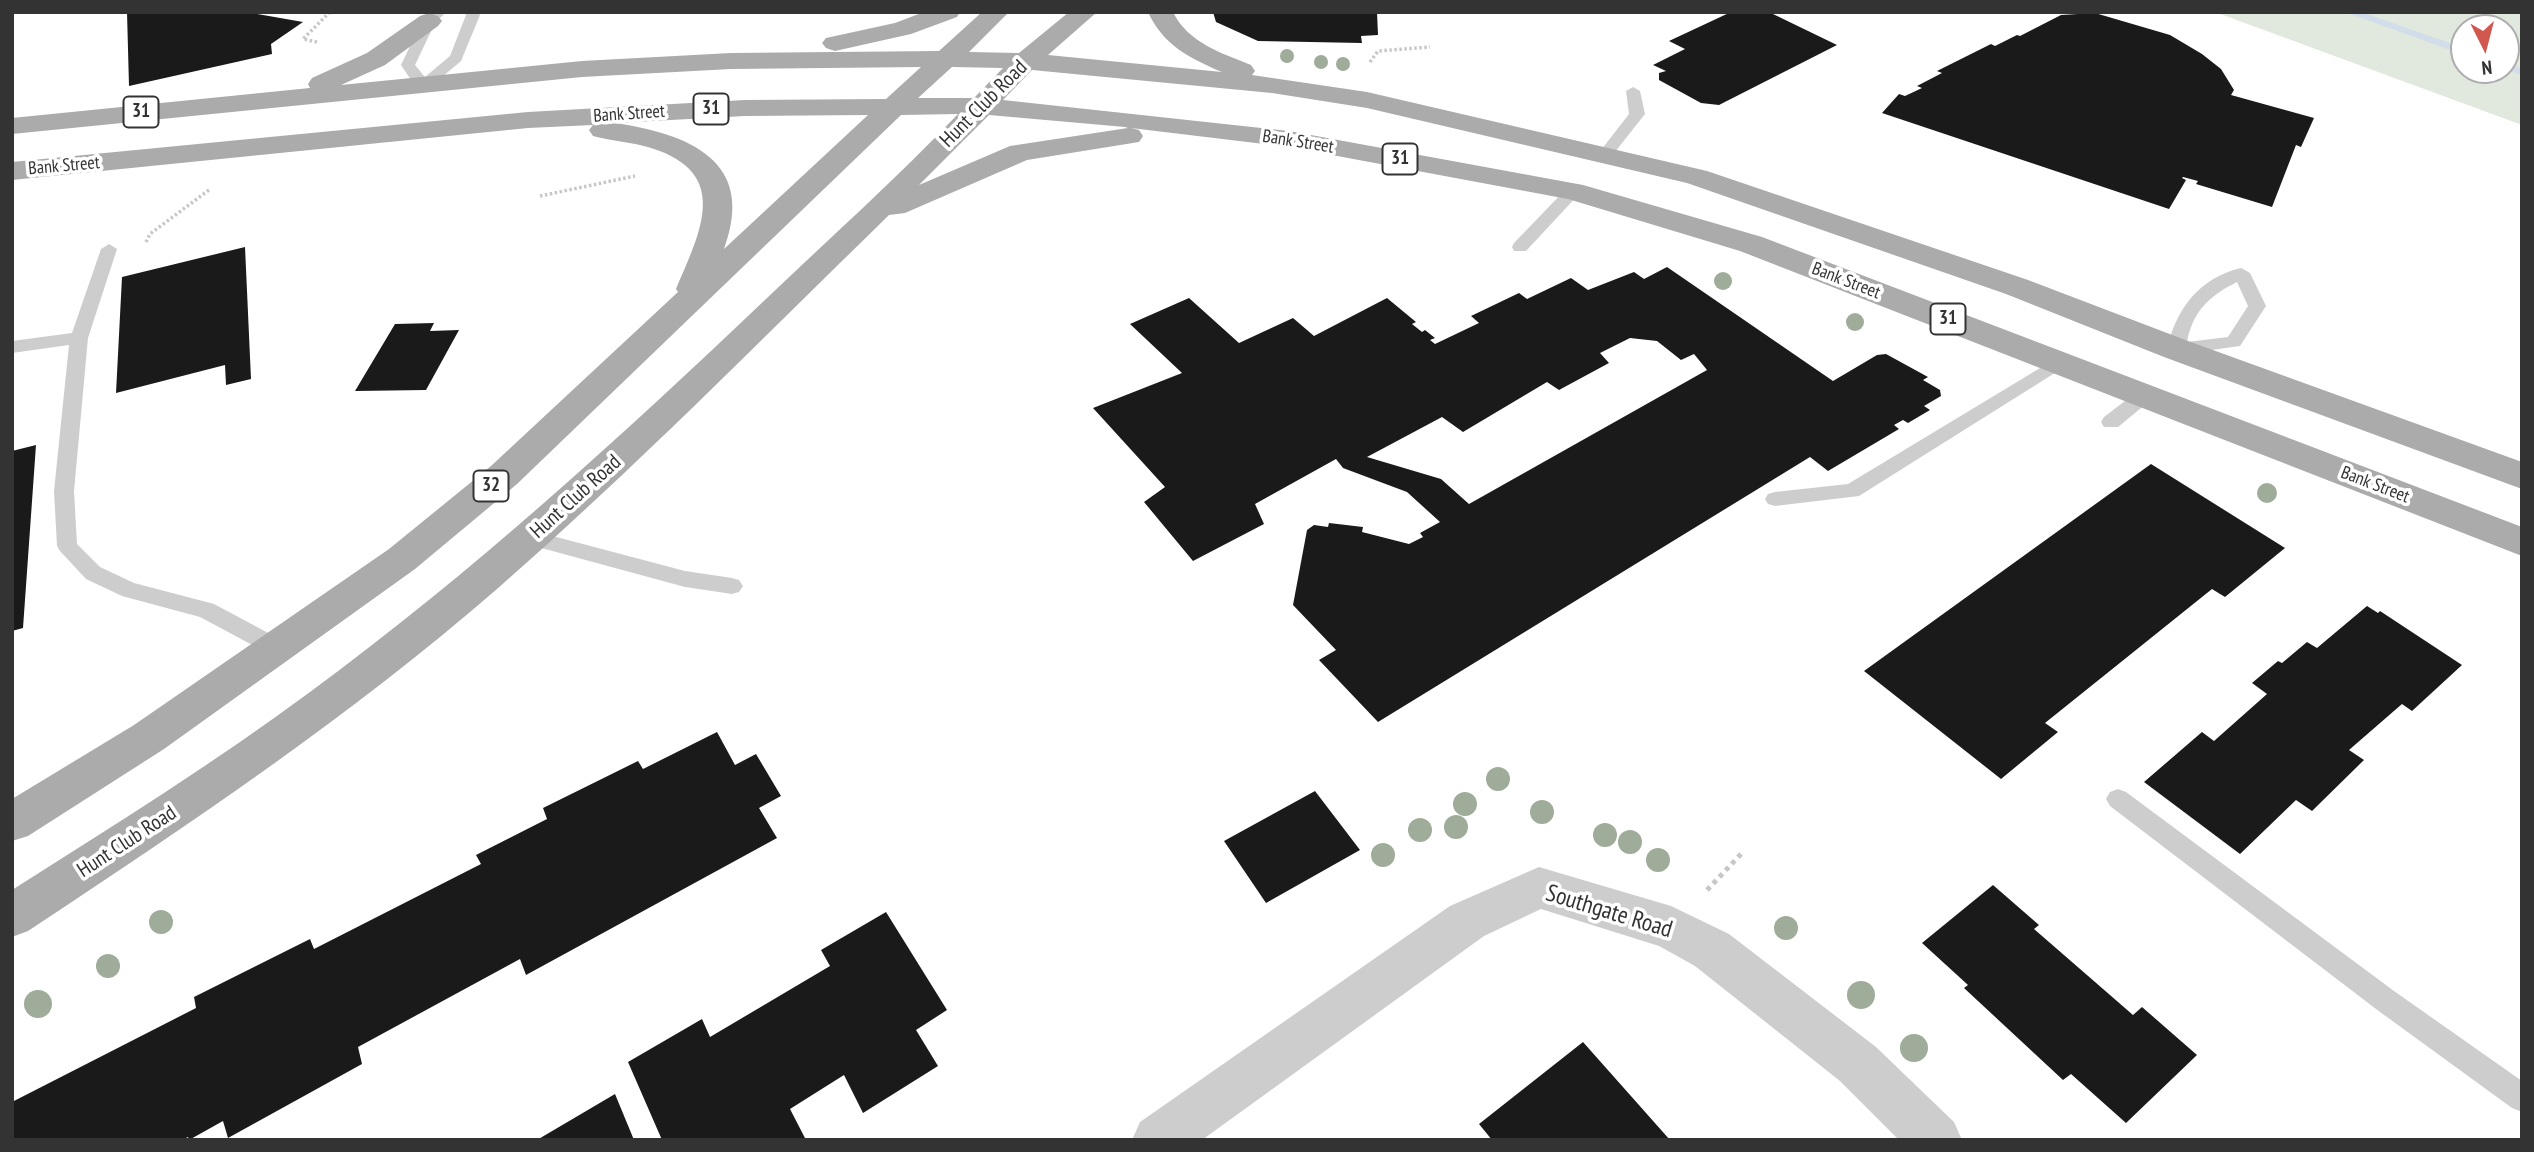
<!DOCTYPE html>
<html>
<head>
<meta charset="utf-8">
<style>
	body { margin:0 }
	#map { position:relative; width:2534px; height:1152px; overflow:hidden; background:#fff; font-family:"PT Sans Narrow",sans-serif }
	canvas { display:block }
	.frame { position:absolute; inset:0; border:14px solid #333; pointer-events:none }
	.north { position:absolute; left:2450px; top:14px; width:70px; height:70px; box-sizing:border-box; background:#fff; border:2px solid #adadad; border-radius:50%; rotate:174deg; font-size:19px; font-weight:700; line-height:28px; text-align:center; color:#333 }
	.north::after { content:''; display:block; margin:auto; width:24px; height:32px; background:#d0584e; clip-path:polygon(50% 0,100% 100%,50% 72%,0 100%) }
</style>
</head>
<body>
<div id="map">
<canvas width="2534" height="1152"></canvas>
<div class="frame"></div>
<div class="north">N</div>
</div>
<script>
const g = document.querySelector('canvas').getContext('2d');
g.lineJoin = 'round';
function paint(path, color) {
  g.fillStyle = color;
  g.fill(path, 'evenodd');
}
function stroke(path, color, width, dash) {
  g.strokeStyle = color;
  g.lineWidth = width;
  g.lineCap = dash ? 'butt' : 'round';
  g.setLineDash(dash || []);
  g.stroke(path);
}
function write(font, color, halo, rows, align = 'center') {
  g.font = font + ' "PT Sans Narrow",sans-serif';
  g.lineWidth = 7;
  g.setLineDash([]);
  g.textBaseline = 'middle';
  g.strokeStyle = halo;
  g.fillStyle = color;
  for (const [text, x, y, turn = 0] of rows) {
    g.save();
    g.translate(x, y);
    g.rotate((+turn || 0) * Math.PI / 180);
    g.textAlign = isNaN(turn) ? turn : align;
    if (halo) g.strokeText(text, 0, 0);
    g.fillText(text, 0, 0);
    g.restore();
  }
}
paint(new Path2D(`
	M2215 12H2522V125ZM2464 28H2506V70H2464Z`), '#e1e8dd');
paint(new Path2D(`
	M2345 12H2361L2464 48V55Z
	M2506 63 2522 68V75L2506 70Z`), '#d2ddea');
paint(new Path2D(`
	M127 12H246L303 22 271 44 272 54 129 86Z
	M1213 12H1377L1378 35 1361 36 1362 43 1258 41 1216 22Z
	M1731 12 1773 14 1837 45 1719 105 1701 103 1659 80V73L1666 71 1653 65 1685 49 1669 41Z
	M2095 13 2170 35 2202 54 2221 69 2234 90 2231 95 2314 118 2301 147 2296 145 2272 207 2196 184 2198 181 2183 177 2182 178 2186 180 2169 209 1882 113 1899 94 1905 96 1922 88 1917 86 1942 73 1937 71 1991 44 1995 46 2017 35 2020 36 2061 15Z
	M245 247 251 379 226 385 225 365 116 393 122 277Z
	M1667 267 1833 381 1877 355 1886 354 1928 377 1923 380 1940 390 1941 396 1924 406 1930 410 1908 423 1903 420 1894 425 1899 429 1828 471 1810 457 1378 722 1319 660 1336 650 1293 605 1307 530 1314 525 1328 527 1329 523 1363 527 1362 532 1409 544 1423 537 1420 533 1440 522 1407 492 1343 468 1336 459 1255 504 1264 524 1193 561 1144 502 1165 487 1093 408 1182 373 1130 324 1189 298 1239 343 1293 318 1314 336 1387 298 1416 322 1412 324 1422 332 1425 330 1435 338 1430 340 1435 344 1479 323 1471 316 1519 293 1527 299 1571 278 1588 290 1634 272 1644 279ZM1630 338 1657 341 1681 360 1694 354 1707 370 1469 504 1441 479 1367 457 1442 417 1463 432 1547 382 1559 390 1609 363 1600 353Z
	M434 323 430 331 459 330 426 390 355 391 395 324Z
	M36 445 23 628 12 631V451Z
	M2151 464 2285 548 2225 597 2212 589 2045 723 2058 732 2001 779 1864 671Z
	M2367 606 2378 613 2380 611 2462 665 2412 711 2402 704 2349 750 2364 760 2312 811 2296 800 2240 854 2144 782 2202 732 2214 741 2267 694 2252 683 2278 661 2282 663 2307 642 2317 648Z
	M717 732 735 765 756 754 781 796 759 808 777 838 526 975 520 959 358 1047 362 1064 228 1138 223 1121 189 1140 188 1137 182 1140H12V1102L196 1008 194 997 310 939 314 949 481 864 476 855 547 819 543 808 638 761 643 769Z
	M1315 791 1360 850 1266 903 1224 841Z
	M1993 885 2039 925 2034 929 2133 1015 2142 1007 2197 1055 2126 1123 2071 1074 2063 1080 1964 988 1968 985 1922 943Z
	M886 912 947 1010 916 1030 938 1066 863 1113 844 1075 790 1109 806 1140H662L628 1062 702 1019 710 1037 830 966 821 950Z
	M1583 1042 1670 1140H1492L1479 1124Z
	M615 1094 634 1140H537L542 1137Z`), '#1a1a1a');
stroke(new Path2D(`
	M317 42 303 39 330 12
	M1370 62 1378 51 1430 47
	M540 196 635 176
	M146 242 150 234 209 190`), '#c7c7c7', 3.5, [2.5, 2.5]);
stroke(new Path2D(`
	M1707 890 1743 852`), '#c7c7c7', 5, [4.5, 4.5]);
paint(new Path2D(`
	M431 12H446L435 23 415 65 425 77 450 56 466 15 464 12H478L480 15 461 61 429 88C416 91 408 75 401 65L422 21Z
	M1633 87 1640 91 1645 114 1611 157H1601L1598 154 1629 114 1626 91Z
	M1573 186 1581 191 1579 194 1526 251H1514L1512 247 1514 243 1567 188Z
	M109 244 117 249 88 338 74 491 77 544 100 567 134 583 214 604 287 643 290 649 287 655 279 658 271 655 200 617 122 596 86 579 60 551 57 546 54 491 69 345 12 353V341L72 333 101 249Z
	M2241 268 2250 273 2266 306 2240 346 2176 355 2170 353 2167 349C2176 309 2199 278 2241 268ZM2237 282 2248 306 2228 337 2187 342C2193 311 2209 296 2237 282Z
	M2060 356 2066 358 2069 362 2066 366 1859 496 1775 506 1768 504 1765 499 1768 494 1775 492 1848 484Z
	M2145 389 2152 391 2154 395 2152 399 2118 427H2104L2101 422 2104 417 2138 391Z
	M530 530 685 571 732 578 739 580 743 586 739 592 732 594 685 587 523 543 520 538 523 533Z
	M2118 789 2126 792 2394 991 2522 1081V1112L2512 1108 2376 1009 2110 806 2106 799 2110 792Z`), '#cdcdcd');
paint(new Path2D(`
	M1539 867 1671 906 1729 934 1876 1047 1954 1122 1962 1140H1899L1840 1081 1695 966 1659 946 1541 909 1484 936 1202 1140H1132L1140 1122 1450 906Z`), '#cdcdcd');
paint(new Path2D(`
	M924 12H960L957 17 911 34 835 51 826 48 822 43 826 38 895 23Z
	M982 12H1009L969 52 1019 53 1069 12H1097L1048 55 1222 72C1189 58 1163 45 1148 12H1173C1188 43 1222 53 1251 65L1255 71 1252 75 1367 92 1707 171 2028 280 2188 341 2522 462V489L2164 357 2006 294 1687 183 1367 108 1272 93 1032 70 1003 100 1289 131 1583 185 1762 237 2522 527V556L1740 251 1568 199 1289 147 1131 128 1139 130 1143 136 1139 142 1027 160 905 213 889 215C760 341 633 470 497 589 351 716 190 824 28 931L12 937V890C113 826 214 763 310 692 472 573 621 437 767 298 831 237 897 178 958 114L901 115 517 484 415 569 164 749 28 836 12 841V799L134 725 389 549 491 466 678 292 676 289C700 233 732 173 651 148 632 142 612 141 593 136L589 130 593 125 528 128 12 180V162L528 112 745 100 886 99 921 67 731 69 582 77 12 134V118L310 88 308 84 312 78 367 53 420 16 429 13 438 16 442 21 438 26 385 65 341 85 582 61 731 53 939 51ZM952 67 1003 68 974 98H918ZM868 115 724 249C757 161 689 134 615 123L745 116ZM989 115 1125 127 1128 128 1010 146 919 185Z`), '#ababab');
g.fillStyle = '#9fac99';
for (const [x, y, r] of [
	[1287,56,7],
	[1321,62,7],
	[1343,64,7],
	[1723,281,9],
	[1855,322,9],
	[2267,493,10],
	[1498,779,12],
	[1465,804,12],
	[1542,812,12],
	[1456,827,12],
	[1420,830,12],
	[1605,835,12],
	[1630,842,12],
	[1383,855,12],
	[1658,860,12],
	[161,922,12],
	[1786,928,12],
	[108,966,12],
	[1861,995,14],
	[38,1004,14],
	[1914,1048,14]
]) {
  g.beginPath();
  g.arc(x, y, r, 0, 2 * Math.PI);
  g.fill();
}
write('18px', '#333', '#fff', [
	["Bank Street",629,114,-4],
	["Bank Street",1298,142,9],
	["Bank Street",64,166,-5],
	["Bank Street",1846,281,21],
	["Bank Street",2375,485,21]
]);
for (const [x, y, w] of [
	[711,109,35],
	[141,112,35],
	[1400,159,35],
	[1948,319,35],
	[491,486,35]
]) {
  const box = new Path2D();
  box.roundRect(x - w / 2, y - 15.5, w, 31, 5);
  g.fillStyle = '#fff';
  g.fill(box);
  stroke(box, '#333', 2);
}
write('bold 19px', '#333', null, [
	["31",711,109],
	["31",141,112],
	["31",1400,159],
	["31",1948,319],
	["32",491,486]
]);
write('21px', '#333', '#fff', [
	["Hunt Club Road",984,104,-45],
	["Hunt Club Road",576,497,-42],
	["Hunt Club Road",127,842,-33]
]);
write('24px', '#333', '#fff', [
	["Southgate Road",1609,912,17]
]);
</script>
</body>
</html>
